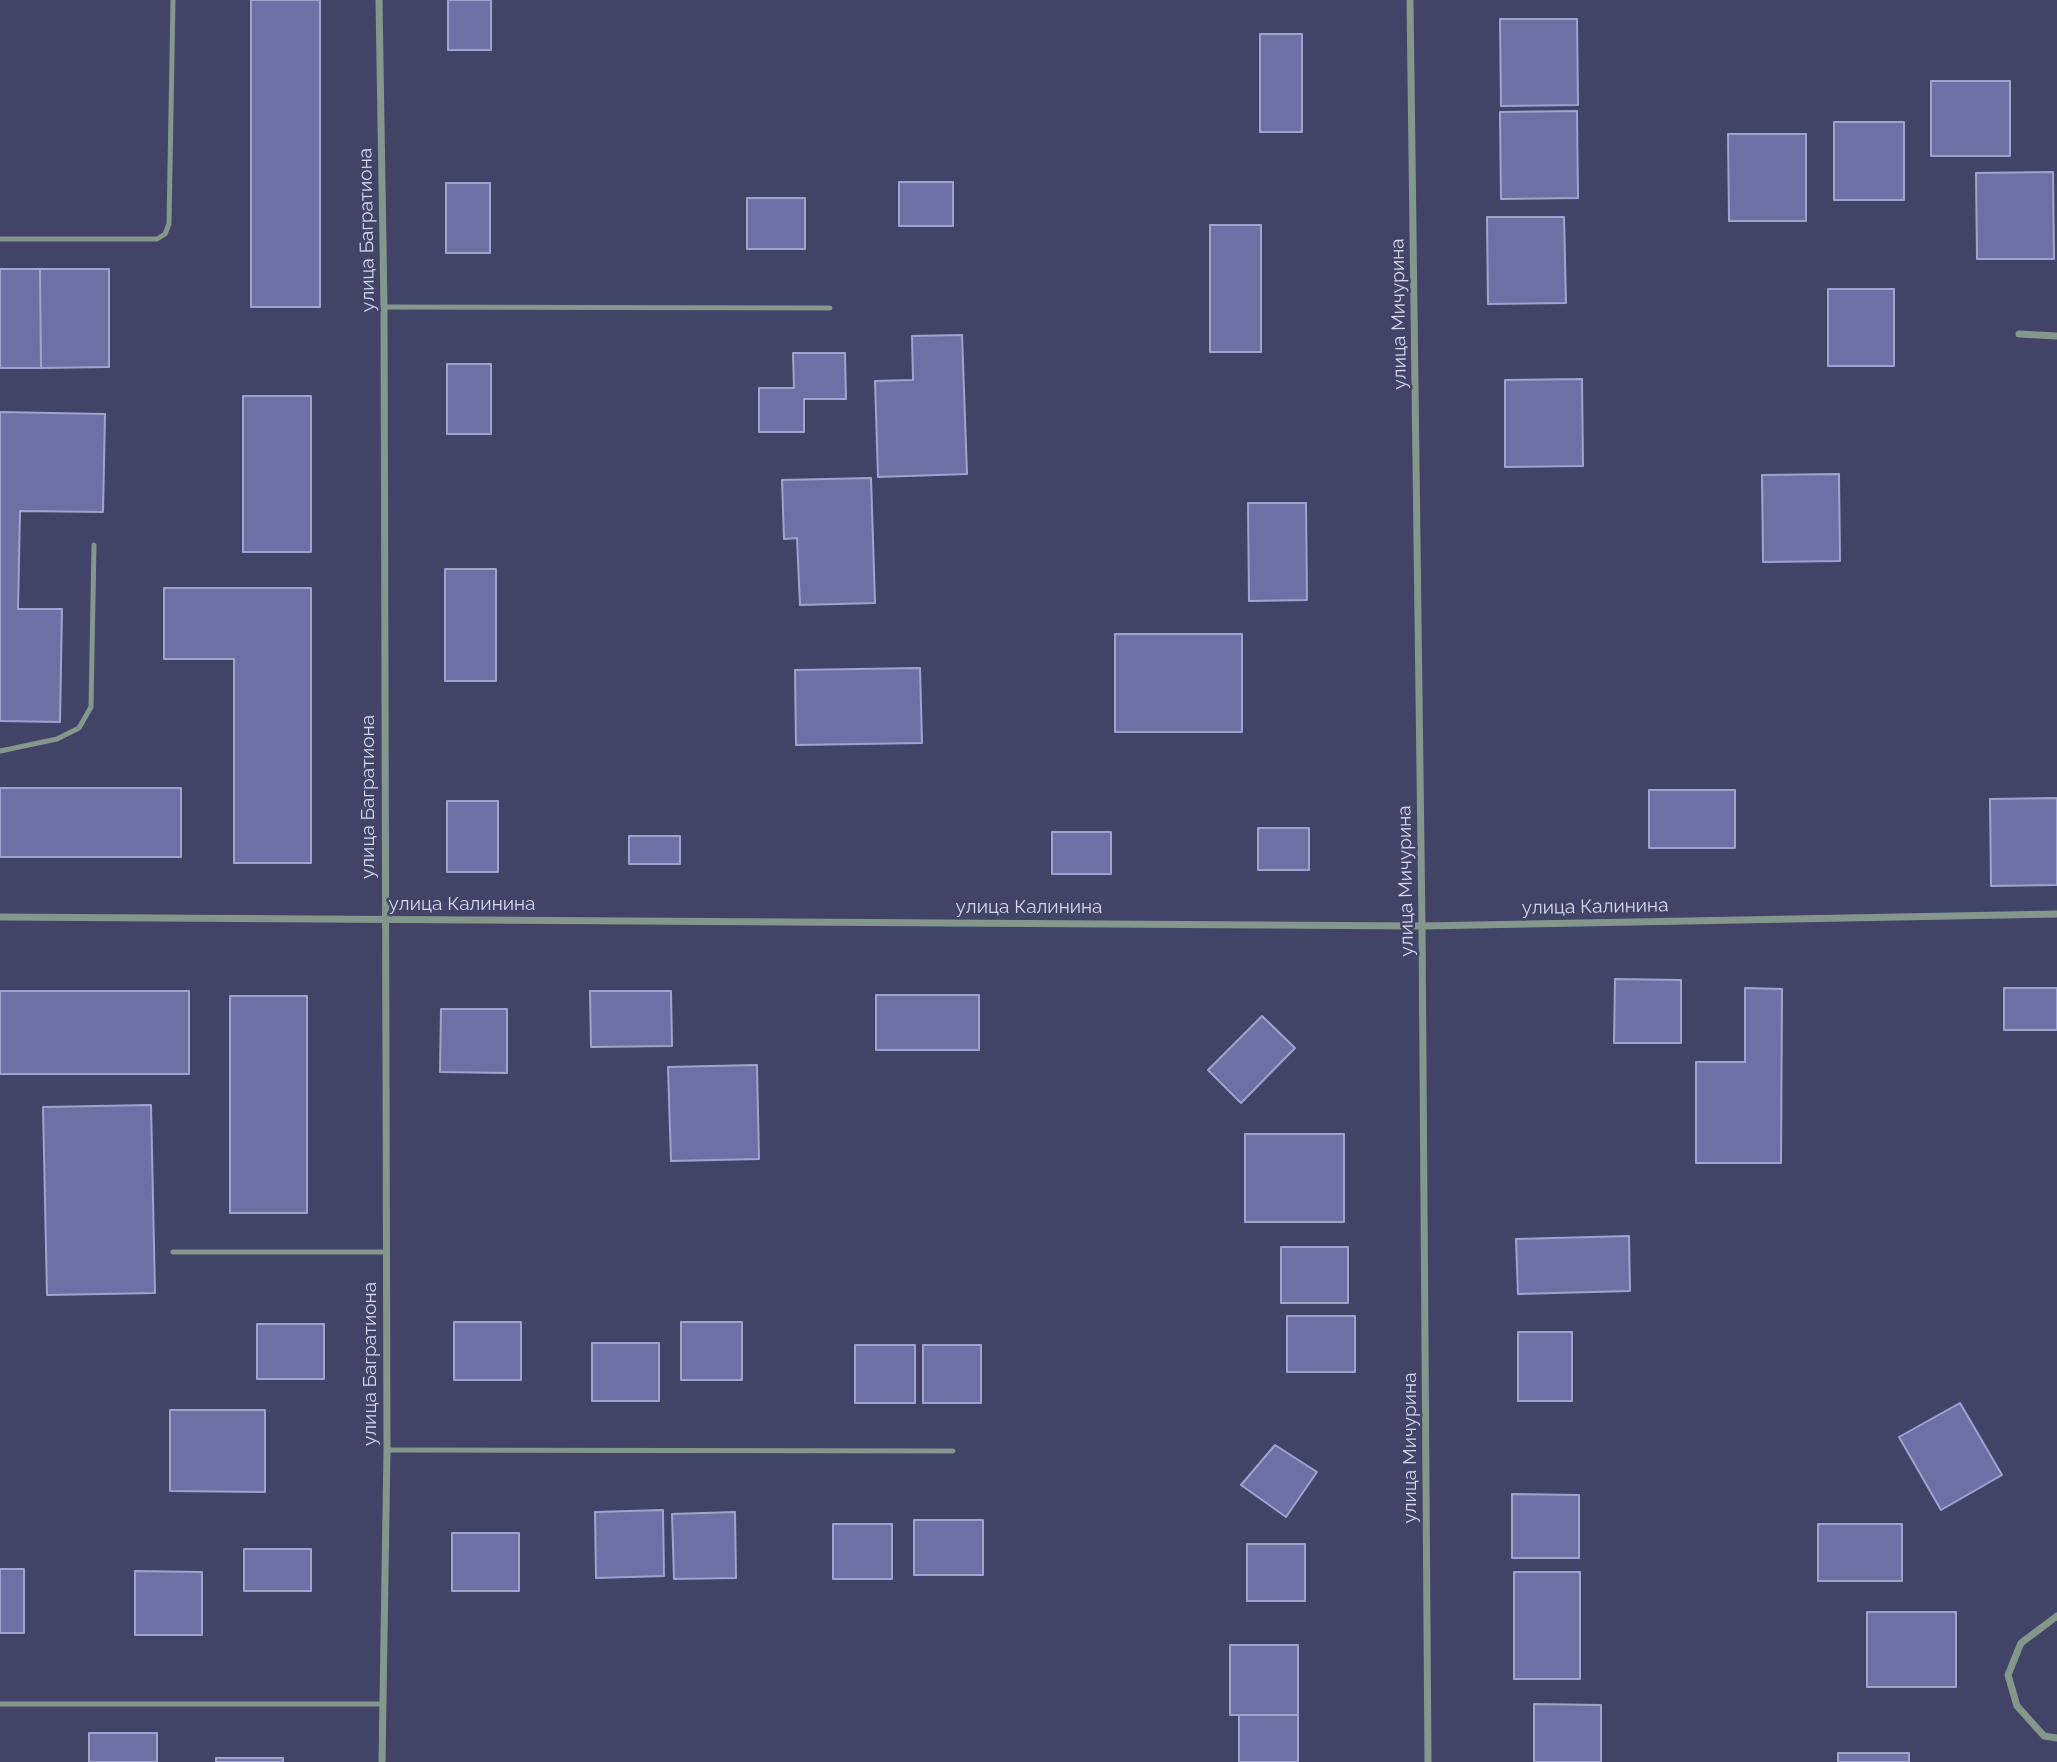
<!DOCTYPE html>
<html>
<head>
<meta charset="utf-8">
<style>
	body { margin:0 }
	canvas { display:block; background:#414367 }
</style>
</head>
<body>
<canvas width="2057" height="1762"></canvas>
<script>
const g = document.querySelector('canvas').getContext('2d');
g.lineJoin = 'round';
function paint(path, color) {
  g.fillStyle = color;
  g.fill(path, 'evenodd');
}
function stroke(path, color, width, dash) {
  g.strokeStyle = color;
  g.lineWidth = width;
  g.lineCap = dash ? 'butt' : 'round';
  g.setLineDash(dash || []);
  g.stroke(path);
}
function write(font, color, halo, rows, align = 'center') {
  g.font = font + ' Raleway,sans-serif';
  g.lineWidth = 5;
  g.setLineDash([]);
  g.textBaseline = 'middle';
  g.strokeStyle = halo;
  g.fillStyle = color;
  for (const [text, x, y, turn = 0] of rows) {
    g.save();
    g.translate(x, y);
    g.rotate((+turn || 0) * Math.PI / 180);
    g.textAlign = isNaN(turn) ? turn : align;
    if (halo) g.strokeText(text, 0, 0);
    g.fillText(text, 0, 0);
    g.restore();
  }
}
const building = new Path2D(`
	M251 0H320V307H251Z
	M448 0H491V50H448Z
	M1500 19H1577L1578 105 1501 106Z
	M1260 34H1302V132H1260Z
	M1931 81H2010V156H1931Z
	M1577 111 1578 198 1501 199 1500 112Z
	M1834 122H1904V200H1834Z
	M1728 134H1806V221H1729Z
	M2053 172 2054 259H1977L1976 173Z
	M899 182H953V226H899Z
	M446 183H490V253H446Z
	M747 198H805V249H747Z
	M1487 217H1564L1566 303 1488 304Z
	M1210 225H1261V352H1210Z
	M0 269H40L41 368H0Z
	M40 269H109V367L41 368Z
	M1828 289H1894V366H1828Z
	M962 335 967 474 878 477 875 381 913 380 912 336Z
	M793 353H845L846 399H804V432H759V388H794Z
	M447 364H491V434H447Z
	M1582 379 1583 466 1505 467V380Z
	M243 396H311V552H243Z
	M0 412 105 414 103 512 20 511 18 609H62L60 722 0 721Z
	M1839 474 1840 561 1763 562 1762 475Z
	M871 478 875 603 800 605 797 538 784 539 782 480Z
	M1248 503H1306L1307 600 1249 601Z
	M445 569H496V681H445Z
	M164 588H311V863H234V659H164Z
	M1115 634H1242V732H1115Z
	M920 668 922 743 796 745 795 670Z
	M0 788H181V857H0Z
	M1649 790H1735V848H1649Z
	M2057 798V885L1991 886 1990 799Z
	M447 801H498V872H447Z
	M1258 828H1309V870H1258Z
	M1052 832H1111V874H1052Z
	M629 836H680V864H629Z
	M1615 979 1681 980V1043H1614Z
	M1745 988 1782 989 1781 1163H1696V1062H1745Z
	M2004 988H2057V1030H2004Z
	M0 991H189V1074H0Z
	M590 991H671L672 1046 591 1047Z
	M876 995H979V1050H876Z
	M230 996H307V1213H230Z
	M441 1009H507V1073L440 1072Z
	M1262 1016 1295 1048 1241 1103 1208 1070Z
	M757 1065 759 1159 671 1161 668 1067Z
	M151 1105 155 1293 47 1295 43 1107Z
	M1245 1134H1344V1222H1245Z
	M1629 1236 1630 1291 1518 1294 1516 1239Z
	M1281 1247H1348V1303H1281Z
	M1287 1316H1355V1372H1287Z
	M454 1322H521V1380H454Z
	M681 1322H742V1380H681Z
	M257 1324H324V1379H257Z
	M1518 1332H1572V1401H1518Z
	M592 1343H659V1401H592Z
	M855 1345H915V1403H855Z
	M923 1345H981V1403H923Z
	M1960 1403 2002 1475 1941 1510 1899 1437Z
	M170 1410H265V1492L170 1491Z
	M1275 1445 1317 1472 1286 1517 1241 1485Z
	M1512 1494 1579 1495V1558H1512Z
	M663 1510 664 1576 596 1578 595 1512Z
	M735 1512 736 1578 674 1579 672 1514Z
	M914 1520H983V1575H914Z
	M833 1524H892V1579H833Z
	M1818 1524H1902V1581H1818Z
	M452 1533H519V1591H452Z
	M1247 1544H1305V1601H1247Z
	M244 1549H311V1591H244Z
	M0 1569H24V1633H0Z
	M135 1571 202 1572V1635H135Z
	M1514 1572H1580V1679H1514Z
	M1867 1612H1956V1687H1867Z
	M1230 1645H1298V1715H1230Z
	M1534 1704 1601 1705V1762H1534Z
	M1239 1715H1298V1762H1239Z
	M89 1733H157V1762H89Z
	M1838 1753H1909V1762H1838Z
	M216 1758H283V1762H216Z`);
paint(building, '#6c70a5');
stroke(building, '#9fa4ce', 2);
stroke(new Path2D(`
	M0 239H157L165 234 169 224 173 0
	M384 307 830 308
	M0 751 57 739 79 728 91 707 94 545
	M173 1252H386
	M387 1450 953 1451
	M0 1704H382`), '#84978c', 5);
stroke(new Path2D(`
	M379 0 384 307 387 1450 382 1762
	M1410 0 1422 926 1428 1762
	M2019 334 2057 336
	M0 917 1422 926 2057 914
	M2057 1616 2021 1643 2008 1675 2017 1706 2044 1736 2057 1738`), '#84978c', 7);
write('19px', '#d5d7ed', '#414367', [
	["улица Багратиона",367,230,-91],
	["улица Мичурина",1399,314,-91],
	["улица Багратиона",368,797,-90],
	["улица Мичурина",1406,881,-91],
	["улица Калинина",462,904],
	["улица Калинина",1029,907],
	["улица Калинина",1595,907,-1],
	["улица Багратиона",370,1364,-90],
	["улица Мичурина",1410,1448,-90]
]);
</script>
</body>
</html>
